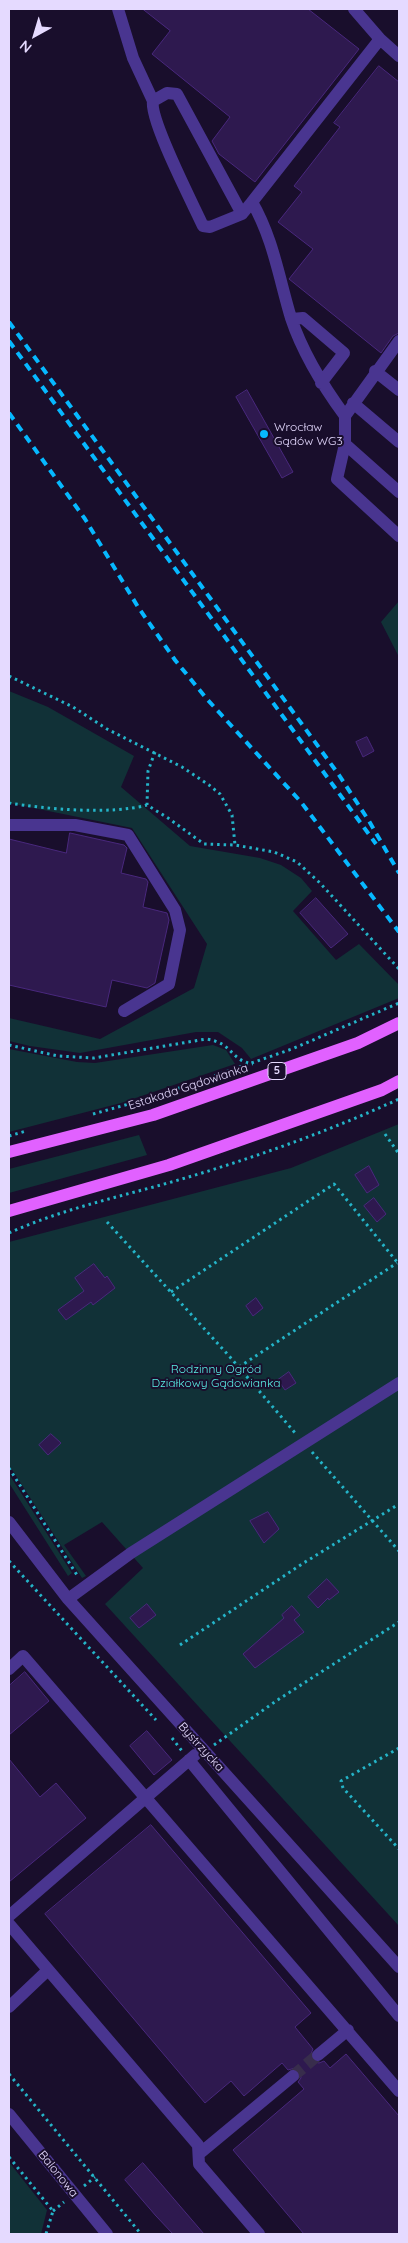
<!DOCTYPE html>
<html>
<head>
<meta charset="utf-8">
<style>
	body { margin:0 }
	#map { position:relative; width:408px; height:2243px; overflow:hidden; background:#190e2c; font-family:Quicksand,sans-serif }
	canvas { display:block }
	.frame { position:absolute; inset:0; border:10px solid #e5daff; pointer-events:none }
	.north { position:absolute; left:10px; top:10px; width:50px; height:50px; -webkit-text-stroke:4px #190e2c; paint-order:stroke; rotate:219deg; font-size:14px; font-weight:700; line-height:20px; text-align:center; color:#e5daff }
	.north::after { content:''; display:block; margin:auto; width:18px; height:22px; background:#e5daff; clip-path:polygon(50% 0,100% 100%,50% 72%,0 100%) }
</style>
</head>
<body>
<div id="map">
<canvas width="408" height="2243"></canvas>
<div class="frame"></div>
<div class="north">N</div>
</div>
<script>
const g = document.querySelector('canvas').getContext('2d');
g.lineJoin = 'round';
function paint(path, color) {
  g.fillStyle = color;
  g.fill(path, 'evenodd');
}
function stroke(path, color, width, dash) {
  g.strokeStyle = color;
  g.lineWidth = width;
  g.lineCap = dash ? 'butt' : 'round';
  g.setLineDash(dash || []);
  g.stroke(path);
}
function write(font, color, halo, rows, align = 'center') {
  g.font = font + ' Quicksand,sans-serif';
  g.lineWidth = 4;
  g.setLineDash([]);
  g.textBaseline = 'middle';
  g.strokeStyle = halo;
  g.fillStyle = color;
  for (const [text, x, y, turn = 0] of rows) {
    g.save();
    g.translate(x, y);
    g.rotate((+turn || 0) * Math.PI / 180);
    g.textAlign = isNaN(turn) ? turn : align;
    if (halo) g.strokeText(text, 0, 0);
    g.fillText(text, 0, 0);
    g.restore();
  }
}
paint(new Path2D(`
	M399 601V657L381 622Z
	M9 691 48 707 134 756 121 787 190 846 260 858 281 865 301 878 312 891 293 911 336 960 359 944 399 985V998L251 1059 242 1048 218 1032H196L80 1053 30 1046 9 1041V1018L100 1039 194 988 207 944 132 828 9 803Z
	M213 1045 226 1050 235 1064 121 1103 9 1132V1049L77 1062 95 1063Z
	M399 1124V1926L105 1604 143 1568 102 1522 64 1545 86 1576 82 1578 9 1465V1242L291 1168Z
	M139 1135 147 1155 9 1193V1169Z
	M9 1474 72 1573 68 1576 9 1483Z
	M9 2162 47 2210 41 2234H9Z`), '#113137');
const building = new Path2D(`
	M143 9H308L359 49 255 182 219 154 212 141 230 117 152 54 170 31Z
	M379 66 399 82V333L393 336 381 353 289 279 313 249 278 222 302 192 294 186 340 127 334 123Z
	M247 390 293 472 282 478 236 397Z
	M367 737 374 751 363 757 356 742Z
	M70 833 124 845 127 848 121 873 146 879 148 882 143 907 167 913 169 920 155 983 147 988 112 980 106 1007 9 985V839L66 853Z
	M316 898 348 934 331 948 300 913Z
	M369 1166 379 1185 367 1193 355 1175Z
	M374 1198 386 1214 377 1222 364 1206Z
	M94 1264 105 1278 107 1276 115 1288 93 1305 91 1302 66 1320 58 1310 84 1291 75 1278Z
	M256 1298 263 1308 253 1316 246 1306Z
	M289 1372 296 1383 285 1390 278 1380Z
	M51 1434 61 1443 48 1455 39 1445Z
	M268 1512 279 1529 264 1543 250 1521Z
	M327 1579 339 1592 329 1600 328 1598 318 1608 308 1597Z
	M147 1604 156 1615 139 1628 130 1618Z
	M292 1606 300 1615 294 1620 304 1632 255 1668 243 1654 284 1618 282 1615Z
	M25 1672 49 1701 9 1735V1686Z
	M147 1731 172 1760 154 1775 130 1746Z
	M9 1759 40 1797 56 1783 86 1818 9 1882Z
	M151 1825 311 2013 295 2027 313 2049 310 2056 312 2061 319 2063 324 2061 330 2068 346 2054 399 2116V2234H304L233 2150 304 2089 298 2082 301 2078 300 2071 295 2068 288 2070 282 2063 244 2096 231 2081 205 2103 45 1914Z
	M143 2163 204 2234H173L156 2216 125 2180Z`);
paint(building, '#2e194f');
stroke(building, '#49287d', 1);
stroke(new Path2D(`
	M293 2076 318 2055`), '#382d4c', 12, [12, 6]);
stroke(new Path2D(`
	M9 676 73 707 107 729 182 767 209 785 220 794 232 815 235 845
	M155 752 148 771 147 805 168 818 204 844 235 845 274 852 297 862 320 883 399 969
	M9 803C46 809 111 815 147 805
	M9 1045 58 1056 94 1058 206 1039C234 1043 229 1060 253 1064
	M93 1114 147 1099
	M385 1134 399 1154
	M9 1136 26 1131
	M107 1222 230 1357 296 1434
	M9 1233C62 1209 119 1197 175 1181 251 1159 327 1132 399 1099
	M171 1292 334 1184 397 1262 399 1261
	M239 1367 397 1263
	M312 1452 399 1551
	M9 1468 77 1575
	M9 1561 156 1720
	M180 1645 302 1564 399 1504
	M172 1738 182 1751
	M214 1745 276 1701 399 1622
	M399 1748 341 1781 343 1788 399 1849
	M9 2074 141 2234
	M9 2157 53 2211 46 2234
	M84 2186 95 2177
	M53 2211 64 2202`), '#24b4c8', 3, [2.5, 4]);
stroke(new Path2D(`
	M118 9 133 58 153 101
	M354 9 380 39 399 56
	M242 214 177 94 167 93 153 101C149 119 193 204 203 226L210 227 242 214 252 202
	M292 319 303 318 344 353 321 383
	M399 341 345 416V444L399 492
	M375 371 399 390
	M353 403 399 442
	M345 416C323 386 303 354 291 318 279 278 273 238 252 202L380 39
	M345 444 337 479 399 536
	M9 825H75L128 835 175 910 180 930 169 984 124 1011
	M9 1522 68 1599 399 1967
	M68 1599 131 1553 399 1383
	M9 1669 23 1656 399 2091
	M189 1760 399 2016
	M9 1916 195 1755
	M9 1924 198 2145 199 2164 259 2234
	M9 2007 48 1970
	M318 2055 348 2030
	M9 2114 107 2234
	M199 2154 293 2076`), '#493590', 12);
stroke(new Path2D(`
	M9 1152 153 1115 358 1043 399 1023
	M9 1211 169 1165 382 1090 399 1081`), '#e161ff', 12);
stroke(new Path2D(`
	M9 322 339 775 369 821 399 873
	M9 341 376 844
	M9 413 85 519 138 607 175 660 206 698 301 802 399 932`), '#06b8ff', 4, [8, 6]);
stroke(new Path2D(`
	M147 1099 292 1049 399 1003`), '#24b4c8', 3, [2.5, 4]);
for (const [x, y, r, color] of [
	[264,434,5,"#06b8ff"]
]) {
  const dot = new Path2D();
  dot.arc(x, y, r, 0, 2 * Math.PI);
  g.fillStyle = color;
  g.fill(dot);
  stroke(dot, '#190e2c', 2);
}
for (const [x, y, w] of [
	[277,1071,18]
]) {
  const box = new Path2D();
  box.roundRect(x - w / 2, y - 8.5, w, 17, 4);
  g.fillStyle = '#190e2c';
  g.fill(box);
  stroke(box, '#e5daff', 1);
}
write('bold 11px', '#e5daff', null, [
	["5",277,1071]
]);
write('12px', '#e5daff', '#190e2c', [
	["Wrocław",274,427],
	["Gądów WG3",274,441]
], 'left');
write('12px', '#e5daff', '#190e2c', [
	["Estakada Gądowianka",188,1087,-18],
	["Bystrzycka",201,1747,48],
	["Balonowa",58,2174,51]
]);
write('12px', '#59ece2', '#190e2c', [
	["Rodzinny Ogród",216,1369],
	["Działkowy Gądowianka",216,1383]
]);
</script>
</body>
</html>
